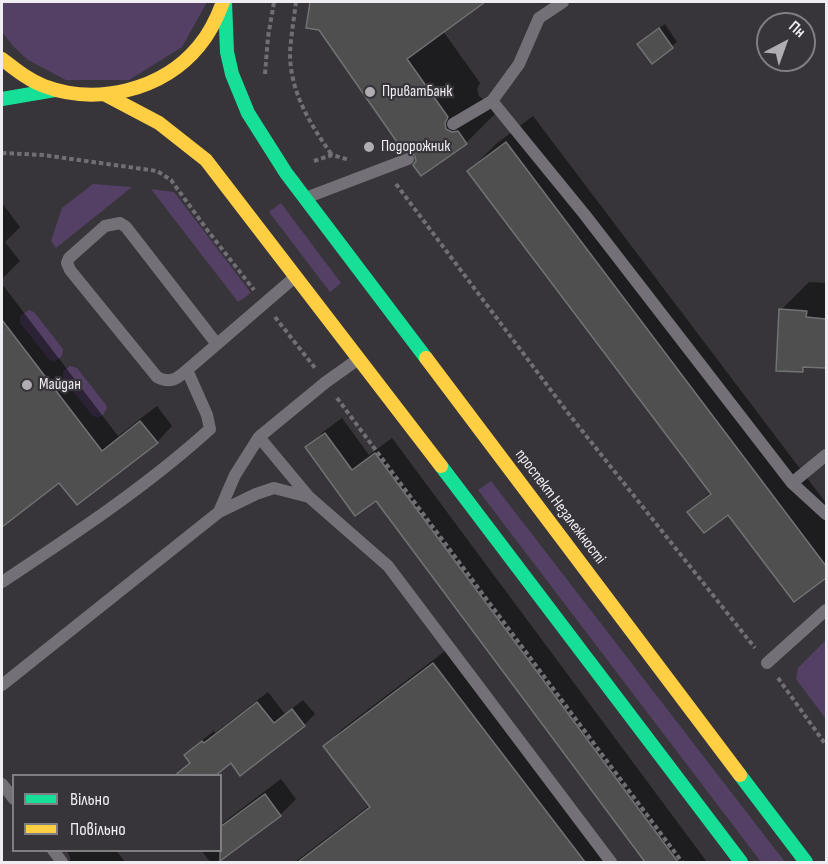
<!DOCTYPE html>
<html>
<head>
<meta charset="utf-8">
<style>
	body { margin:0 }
	#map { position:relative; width:828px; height:864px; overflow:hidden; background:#373539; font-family:"Sofia Sans Condensed",sans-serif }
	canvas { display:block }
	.frame { position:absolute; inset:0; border:3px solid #efedf1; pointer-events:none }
	.legend { position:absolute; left:12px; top:774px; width:210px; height:78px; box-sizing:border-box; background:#37343a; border:2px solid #817e83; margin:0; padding:8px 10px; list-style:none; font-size:18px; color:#efedf1 }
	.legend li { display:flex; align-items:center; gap:12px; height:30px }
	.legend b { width:30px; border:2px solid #817e83 }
	.north { position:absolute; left:756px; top:12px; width:60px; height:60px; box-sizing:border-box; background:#37343a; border:2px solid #817e83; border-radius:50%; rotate:41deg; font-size:16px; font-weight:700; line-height:24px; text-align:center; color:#efedf1 }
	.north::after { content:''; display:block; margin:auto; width:21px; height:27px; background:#afadb1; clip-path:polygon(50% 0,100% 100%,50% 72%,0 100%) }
</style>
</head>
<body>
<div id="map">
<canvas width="828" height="864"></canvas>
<div class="frame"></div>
<ul class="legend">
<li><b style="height:8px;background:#16e098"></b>Вільно</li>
<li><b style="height:8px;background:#ffcf43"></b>Повільно</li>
</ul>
<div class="north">Пн</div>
</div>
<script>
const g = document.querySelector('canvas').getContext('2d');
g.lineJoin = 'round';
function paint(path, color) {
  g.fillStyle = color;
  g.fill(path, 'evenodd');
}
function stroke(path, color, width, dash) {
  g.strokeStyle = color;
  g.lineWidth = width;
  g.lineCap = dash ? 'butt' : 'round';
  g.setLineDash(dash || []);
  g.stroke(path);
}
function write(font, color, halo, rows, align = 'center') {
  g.font = font + ' "Sofia Sans Condensed",sans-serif';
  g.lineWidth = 4.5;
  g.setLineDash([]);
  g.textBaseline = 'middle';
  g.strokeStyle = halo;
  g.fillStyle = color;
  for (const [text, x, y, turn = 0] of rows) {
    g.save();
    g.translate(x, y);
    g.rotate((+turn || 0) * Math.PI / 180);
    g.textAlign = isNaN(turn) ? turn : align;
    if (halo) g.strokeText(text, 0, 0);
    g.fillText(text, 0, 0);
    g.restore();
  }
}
paint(new Path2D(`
	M2 2H207L182 47 129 80H66L28 60 13 46 2 32Z
	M93 184 132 187 56 248 51 241 62 208Z
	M151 189 174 192 251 293 238 302Z
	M281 203 341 283 330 292 269 212Z
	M29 310 34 312 63 349 62 356 54 362 49 359 20 323V316Z
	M70 366 77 368 106 405 107 408 103 415 97 418 92 415 63 379V371Z
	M491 481 785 862H761L478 490Z
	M826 640V719L796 679 798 668Z`), '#544065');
paint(new Path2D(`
	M312 2H485L443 31 480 83 477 89 479 96 499 110 466 143 418 161 417 155 320 29 308 27Z
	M665 24 677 42 652 62 644 39Z
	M533 116 826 503V576L794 600 728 513H689L711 491 469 171 496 144Z
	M2 203 20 227 5 242 20 261 2 279Z
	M809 282 826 283V366L808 365 802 371 781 310Z
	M2 284 118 436 157 406 172 426 157 442 59 481 2 525Z
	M342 418 369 455 392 438 707 862H646L376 499 307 448 323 432Z
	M449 648 613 862H295L370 805 325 746 341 730Z
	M268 692 285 714 303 700 315 714 304 725 231 761 179 773 191 761 186 755 197 744 214 731 215 733Z
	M281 779 296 799 280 815 216 862H210L201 850H220V825Z
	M66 850H116L125 862H70V857Z`), '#0007');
const building = new Path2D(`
	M310 2H485L407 59 448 117 445 123 446 129 452 132 458 131 467 144 421 176 413 165 416 161 415 156 410 151 404 152 319 30 306 28Z
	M659 28 673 48 652 64 637 44Z
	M506 142 826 566V578L794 602 728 515 704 533 687 512 711 494 467 171Z
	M779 309 807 311 806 317 826 319V368L803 367V372L776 371Z
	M2 320 102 451 140 421 158 443 77 505 59 483 2 527Z
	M325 433 352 470 375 453 678 862H645L376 501 355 516 305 447Z
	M433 663 585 862H298L370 807 323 746Z
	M257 702 274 723 292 709 305 726 240 776 231 763 215 776H174L190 763 184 755 202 741 204 743Z
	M265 794 281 816 220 861V827Z`);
paint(building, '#4f4f50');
stroke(building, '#717273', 1.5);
stroke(new Path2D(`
	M296 2C294 18 291 36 290 53 290 92 310 124 332 155
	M265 74 268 37 274 2
	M2 153 43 155 157 171 171 180 208 231 254 290
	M314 161 332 155 350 160
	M396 184 568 413 755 648
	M275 317 315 368
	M337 398 682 862
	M778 678 826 745`), '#726f74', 4, [4.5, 3]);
stroke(new Path2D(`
	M563 2 539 18 519 64 492 101 585 215 792 483 826 514
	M453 124 492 101
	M308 197 408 159
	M187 370C177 379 170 384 157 377L70 270 67 263 69 258 105 226 120 223 126 227 216 343
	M792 483 826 455
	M309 497 259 437 326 382 357 360
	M219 512 235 475 259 437
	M2 582C73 535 146 487 210 429L207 415 187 370 295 277
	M767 663 826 610
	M2 685 219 512 256 494 274 488 309 497 388 566 611 862
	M2 784 14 799
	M53 850 62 862`), '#737078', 12);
stroke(new Path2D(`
	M225 2 227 52 232 74 248 113 286 173 426 358
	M2 99 55 90
	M441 466 741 862
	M740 775 806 862`), '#16e098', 14);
stroke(new Path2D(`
	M2 59C15 69 28 80 44 86 97 106 163 90 199 46 210 33 217 18 223 2
	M106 95 159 123 206 160 441 466
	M426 358 740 775`), '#ffcf43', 14);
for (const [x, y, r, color] of [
	[370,92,6,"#afadb1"],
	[369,147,6,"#afadb1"],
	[27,385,6,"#afadb1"]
]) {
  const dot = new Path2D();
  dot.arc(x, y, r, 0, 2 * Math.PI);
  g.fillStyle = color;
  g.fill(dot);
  stroke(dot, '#37343a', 2);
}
write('16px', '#efedf1', '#37343a', [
	["ПриватБанк",382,92],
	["Подорожник",381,147],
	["Майдан",39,385]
], 'left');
write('16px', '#efedf1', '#37343a', [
	["проспект Незалежності",560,507,53]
]);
</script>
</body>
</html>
